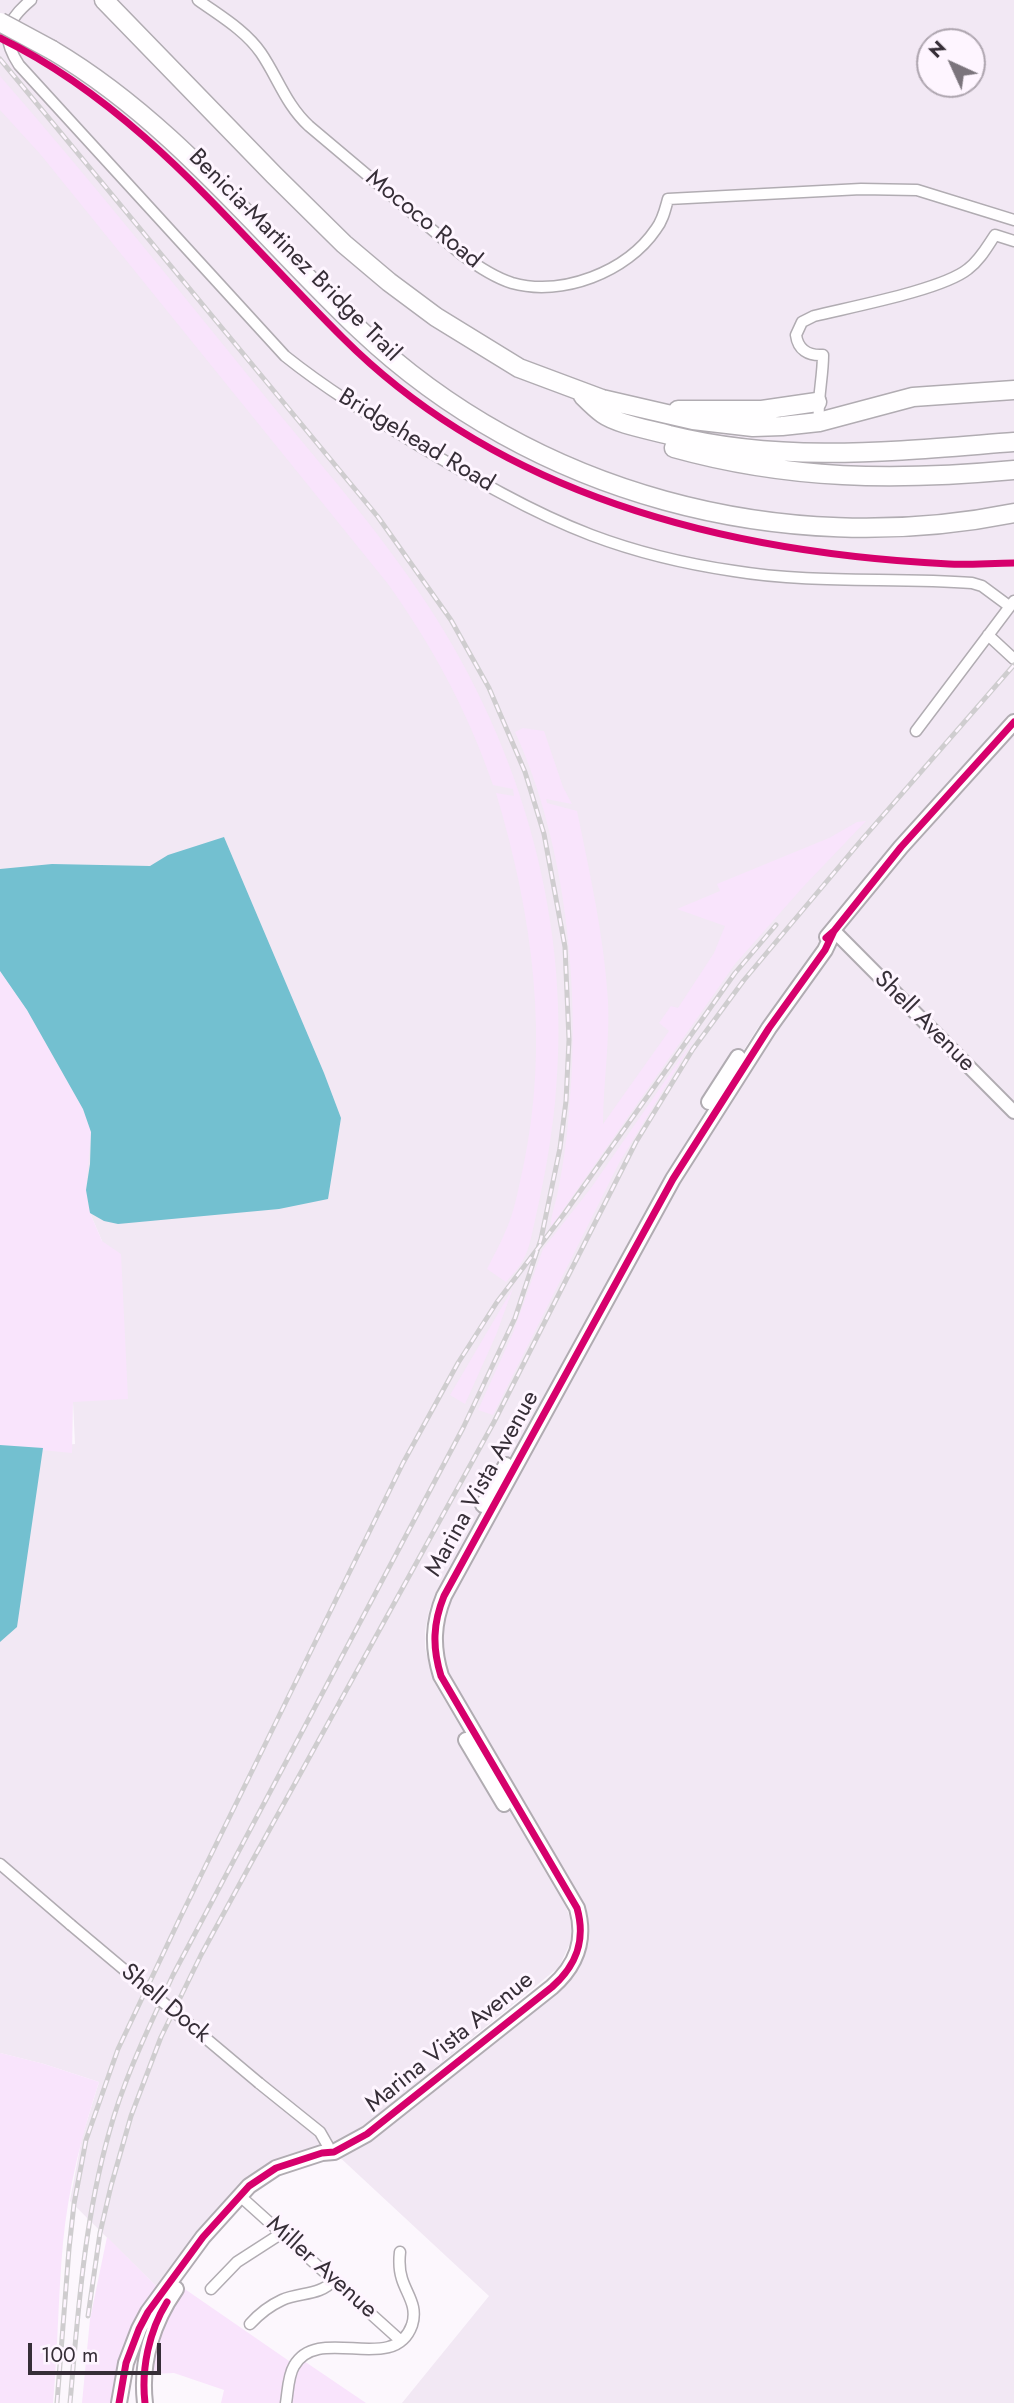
<!DOCTYPE html>
<html>
<head>
<meta charset="utf-8">
<style>
	body { margin:0 }
	#map { position:relative; width:1014px; height:2403px; overflow:hidden; background:#fcf7fd; font-family:Jost,sans-serif }
	canvas { display:block }
	.north { position:absolute; left:916px; top:28px; width:70px; height:70px; box-sizing:border-box; background:#fef5ff; border:2px solid #aea5af; border-radius:50%; rotate:315deg; font-size:19px; font-weight:700; line-height:28px; text-align:center; color:#362e37 }
	.north::after { content:''; display:block; margin:auto; width:24px; height:32px; background:#7b747c; clip-path:polygon(50% 0,100% 100%,50% 72%,0 100%) }
	.scale { position:absolute; left:28px; top:2343px; width:133px; height:32px; box-sizing:border-box; border:4px solid #362e37; border-top:0; padding-left:9px; font-size:21px; line-height:24px; white-space:nowrap; color:#362e37; -webkit-text-stroke:5px #fef5ff; paint-order:stroke }
</style>
</head>
<body>
<div id="map">
<canvas width="1014" height="2403"></canvas>
<div class="north">N</div>
<div class="scale">100 m</div>
</div>
<script>
const g = document.querySelector('canvas').getContext('2d');
g.lineJoin = 'round';
function paint(path, color) {
  g.fillStyle = color;
  g.fill(path, 'evenodd');
}
function stroke(path, color, width, dash) {
  g.strokeStyle = color;
  g.lineWidth = width;
  g.lineCap = dash ? 'butt' : 'round';
  g.setLineDash(dash || []);
  g.stroke(path);
}
function write(font, color, halo, rows, align = 'center') {
  g.font = font + ' Jost,sans-serif';
  g.lineWidth = 6;
  g.setLineDash([]);
  g.textBaseline = 'middle';
  g.strokeStyle = halo;
  g.fillStyle = color;
  for (const [text, x, y, turn = 0] of rows) {
    g.save();
    g.translate(x, y);
    g.rotate((+turn || 0) * Math.PI / 180);
    g.textAlign = isNaN(turn) ? turn : align;
    if (halo) g.strokeText(text, 0, 0);
    g.fillText(text, 0, 0);
    g.restore();
  }
}
paint(new Path2D(`
	M0 0H1014V2403H402L489 2296 334 2152 561 1979 581 1928 441 1676 437 1612 653 1214 811 969 822 941 757 1029 666 1174 435 1594 429 1611 425 1631V1648L434 1682 566 1907 570 1918 572 1939 559 1967 365 2125 328 2146 260 2176 162 2292 70 2201 82 2137 99 2082 44 2064 0 2053V1445L54 1446 75 1444 73 1402 102 1241 90 1213 27 1010 0 971ZM930 42H972V84H930Z`), '#f2e8f4');
paint(new Path2D(`
	M0 76C89 178 174 284 259 389 316 460 377 527 427 604 523 750 573 927 555 1102 551 1142 544 1181 535 1220 532 1232 530 1248 523 1260 519 1268 512 1275 506 1282L487 1269C495 1253 504 1237 510 1220 516 1204 519 1185 523 1168 550 1042 533 916 496 793L514 796 513 789 493 785C468 712 433 647 388 584L41 155 0 110Z
	M523 728 544 731 563 787 572 804 546 799 547 803 577 811C590 874 604 936 608 1001 610 1042 603 1083 603 1124L669 1031 659 1023 671 1006 678 1008 714 953 725 926 677 909 720 891 717 884 829 838 857 822 866 821 803 887 735 964 551 1227C550 1217 556 1203 558 1191 563 1166 567 1139 569 1112 581 991 566 843 515 732Z
	M0 971 27 1010 83 1109 91 1132 86 1190 90 1213 102 1241 121 1254 128 1399 73 1402 72 1453 0 1446Z
	M696 1036 619 1163 493 1415 478 1410 513 1333 543 1249 591 1188Z
	M513 1288 496 1335 465 1404 450 1395Z
	M0 2053 44 2064 99 2082C82 2134 68 2189 63 2243 58 2296 58 2350 53 2403H0Z
	M107 2237 157 2287 114 2403H82L90 2319Z
	M179 2285 292 2363 282 2403H221L224 2390 174 2373 152 2374 147 2356Z
	M304 2361 366 2403H288L292 2374Z`), '#f9e4fc');
paint(new Path2D(`
	M224 837 324 1073 341 1118 328 1199 279 1209 118 1224 104 1221 90 1213 86 1190 90 1164 91 1132 83 1109 27 1010 0 971V869L52 864 150 866 168 855Z
	M0 1445 43 1448 17 1627 0 1642Z`), '#73c0d0');
const minor = new Path2D(`
	M31 0C6 21 0 36 19 65L285 356C325 388 369 415 413 442 470 476 528 511 591 535 636 552 686 564 734 571 813 584 893 577 972 583L982 586 1009 606
	M198 0C220 16 245 30 261 53 278 78 286 105 309 126L461 254C477 266 493 277 512 283 562 297 627 272 656 229 663 220 665 210 668 199L861 189 917 190 1014 220
	M819 422C817 399 823 378 823 355 808 356 798 350 796 335L802 322 814 316C850 307 942 290 968 269 980 260 987 247 995 235L1014 241
	M988 635 1014 659
	M916 731 1014 601
	M0 1864 71 1925
	M259 2083 320 2132 328 2146
	M240 2196 401 2341
	M211 2289 237 2262 282 2233
	M250 2324C259 2314 269 2306 282 2300 300 2292 320 2296 334 2280
	M286 2403C288 2391 288 2376 294 2366 318 2323 394 2376 412 2325 418 2306 407 2295 402 2279 399 2270 399 2261 400 2252`);
const tertiary = new Path2D(`
	M834 931 1014 1112`);
const secondary = new Path2D(`
	M827 937 901 847 1014 722
	M709 1102 738 1057
	M483 1505 506 1465
	M466 1740 504 1804
	M119 2403 126 2363 139 2329 148 2312 203 2237 249 2186 276 2168 322 2153 334 2152 367 2134 552 1987C577 1965 586 1940 577 1908L441 1676C432 1647 433 1623 444 1596L673 1179 769 1028 825 950 834 931
	M145 2403C140 2362 153 2322 176 2289`);
const motorway = new Path2D(`
	M104 0 274 175 344 244 389 282 436 317 519 368 602 399 693 420 753 427 782 426 819 422 913 397 1014 390
	M52 50C174 122 259 234 360 330 533 494 782 560 1014 513
	M583 396C589 402 596 409 603 414 617 424 651 430 669 435 785 464 896 451 1014 442
	M678 410H762L817 402
	M674 448C789 480 896 481 1014 470`);
stroke(minor, '#b1acb2', 13);
stroke(tertiary, '#b1acb2', 16);
stroke(secondary, '#b1acb2', 18);
stroke(motorway, '#b1acb2', 21);
stroke(minor, '#fffeff', 10);
stroke(tertiary, '#fffeff', 12);
stroke(secondary, '#fffeff', 14);
stroke(motorway, '#fffeff', 18);
const rail = new Path2D(`
	M0 59 378 517 451 620 489 688 525 772 544 834 565 947 569 1040 566 1101 560 1148 541 1239 515 1318 463 1428 173 1975C149 2027 124 2078 109 2133 84 2221 78 2313 70 2403
	M88 2316 100 2233 111 2186 131 2116 161 2037 201 1955 250 1865 494 1422 636 1142 693 1049 744 980 859 843 1014 665
	M57 2403 69 2249 74 2204 86 2140 118 2049 180 1918 403 1463 458 1363 497 1302 564 1214 735 973 776 925`);
stroke(rail, '#cfcdcf', 5);
stroke(rail, '#fef5ff', 2.5, [8]);
const minorBridge = new Path2D(`
	M71 1925 259 2083`);
const motorwayBridge = new Path2D(`
	M0 22 52 50`);
stroke(minorBridge, '#b1acb2', 13, []);
stroke(motorwayBridge, '#b1acb2', 21, []);
stroke(minorBridge, '#fffeff', 10);
stroke(motorwayBridge, '#fffeff', 18);
stroke(new Path2D(`
	M0 38C140 106 235 231 343 338 503 498 730 553 949 564 970 565 992 563 1014 563
	M826 938 834 931 901 847 1014 722
	M119 2403 126 2363 139 2329 148 2312 203 2237 249 2186 276 2168 322 2153 334 2152 367 2134 552 1987C577 1965 586 1940 577 1908L441 1676C432 1647 433 1623 444 1596L673 1179 769 1028 825 950 834 931
	M145 2403C141 2369 149 2331 167 2302`), '#d6006c', 7);
write('24px', '#362e37', '#fef5ff', [
	["Mococo Road",423,220,39],
	["Benicia-Martinez Bridge Trail",294,256,45],
	["Bridgehead Road",416,441,31],
	["Shell Avenue",924,1022,45],
	["Marina Vista Avenue",483,1484,-61],
	["Shell Dock",165,2004,40],
	["Marina Vista Avenue",450,2043,-39],
	["Miller Avenue",321,2268,42]
]);
</script>
</body>
</html>
